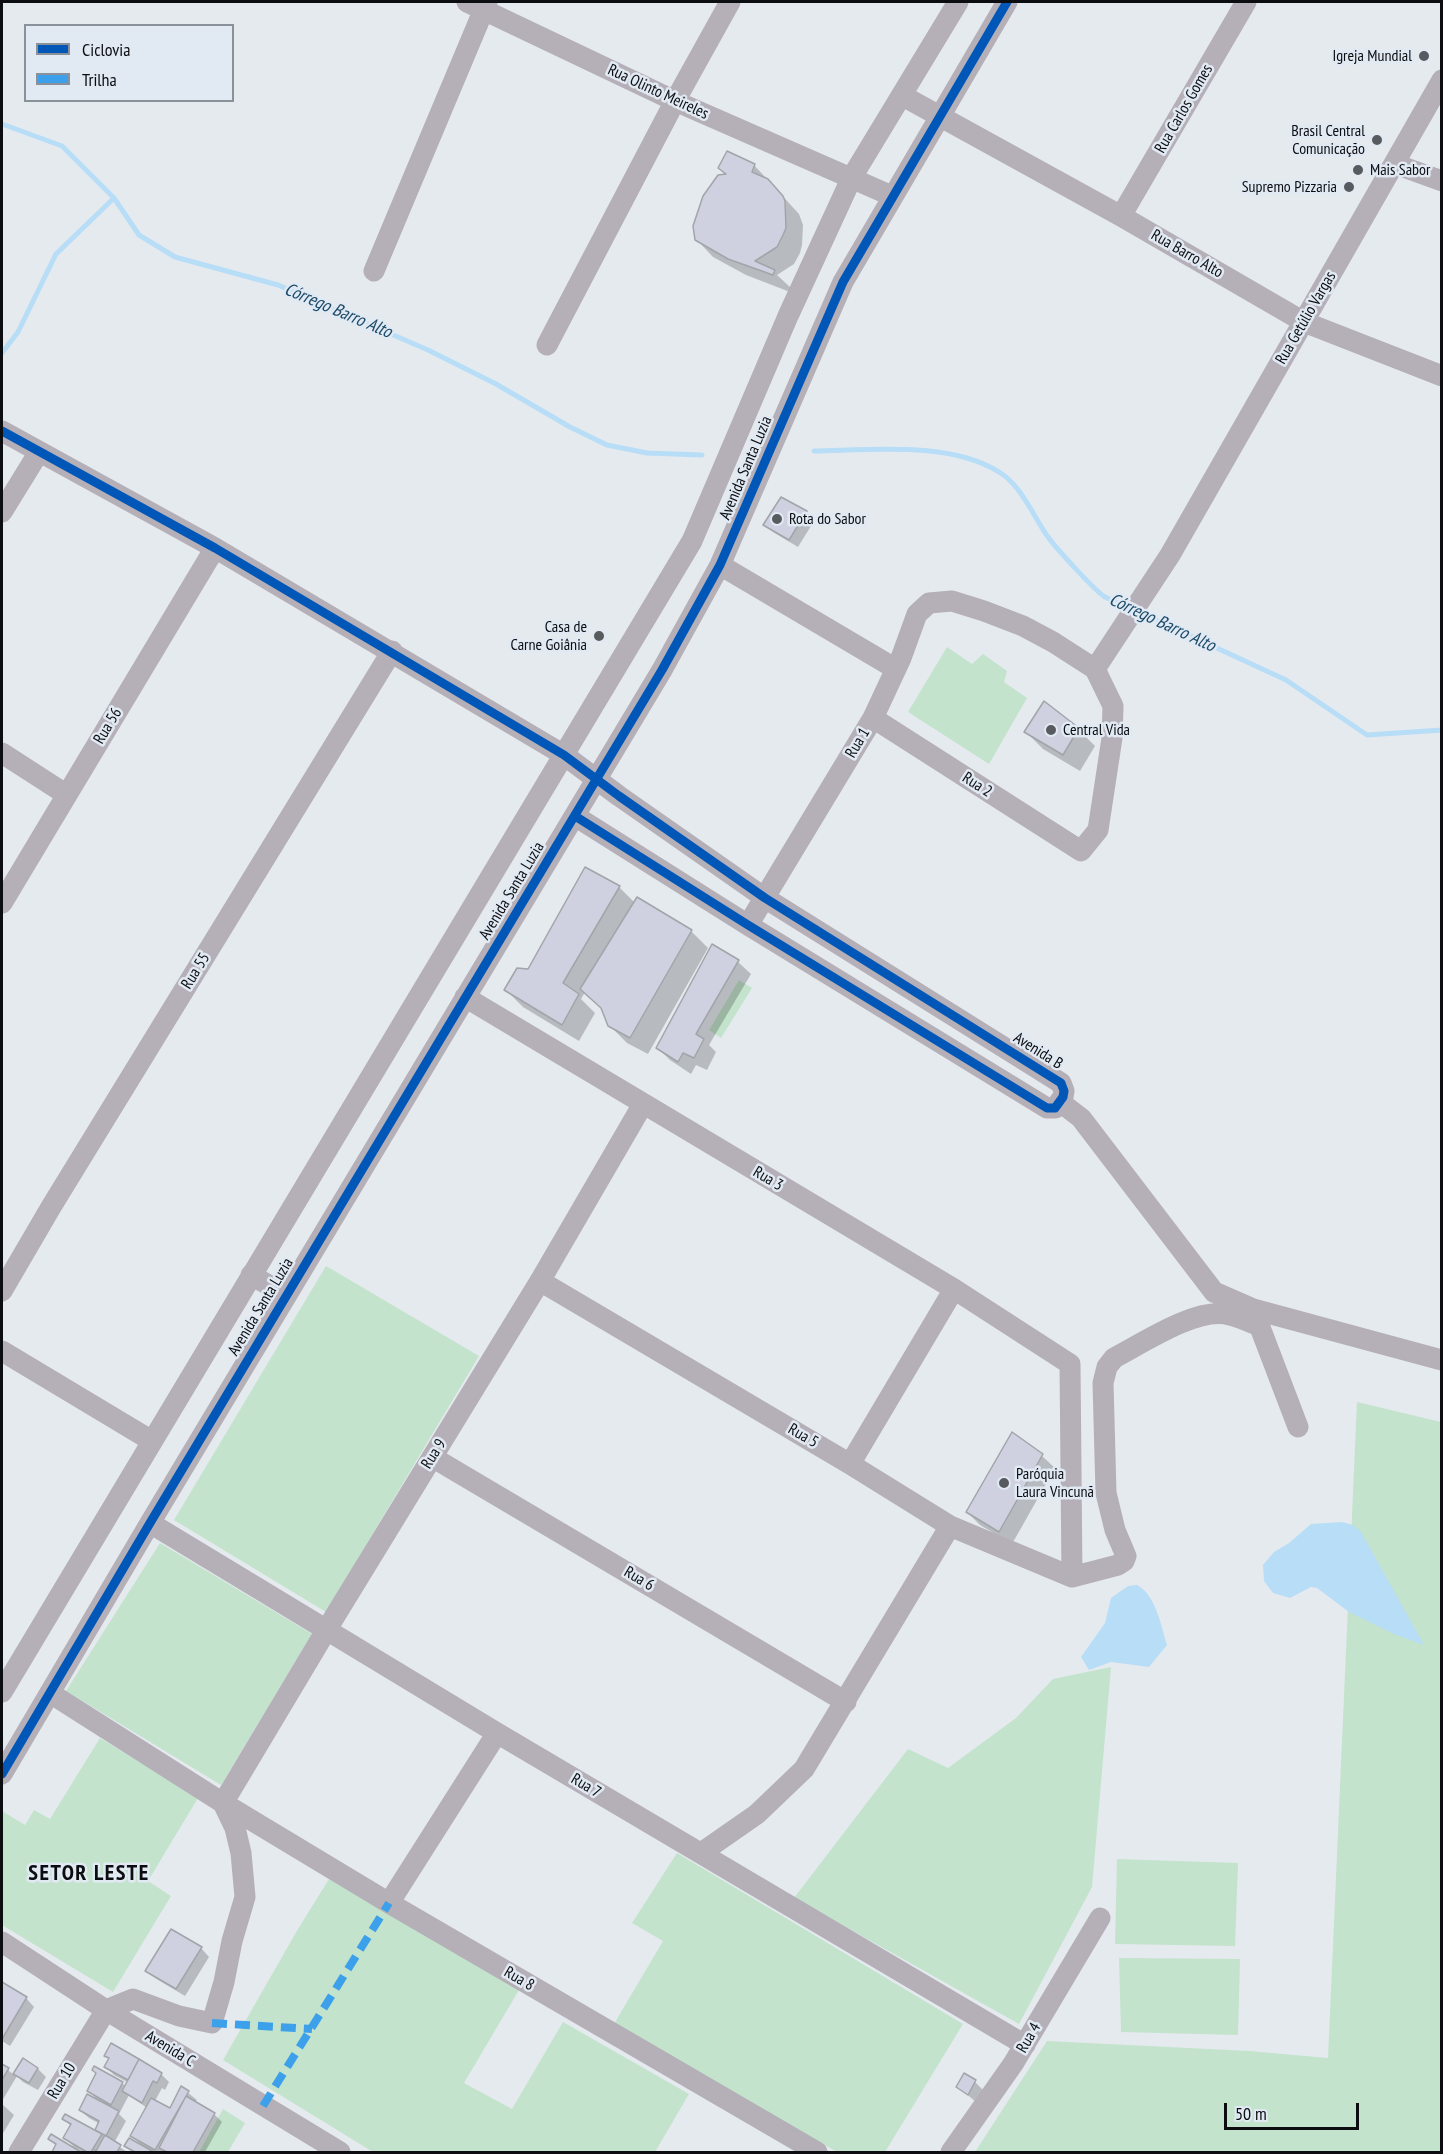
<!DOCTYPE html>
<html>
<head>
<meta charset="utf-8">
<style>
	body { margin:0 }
	#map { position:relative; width:1443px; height:2154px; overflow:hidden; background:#e5eaef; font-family:"PT Sans Narrow",sans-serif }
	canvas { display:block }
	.frame { position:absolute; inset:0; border:3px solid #0b0d11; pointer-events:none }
	.legend { position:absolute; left:24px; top:24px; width:210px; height:78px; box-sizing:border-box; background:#e1e9f3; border:2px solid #8b9199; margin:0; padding:8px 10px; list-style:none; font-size:18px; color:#0b0d11 }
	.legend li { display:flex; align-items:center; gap:12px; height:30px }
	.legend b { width:30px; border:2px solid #8b9199 }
	.scale { position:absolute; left:1224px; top:2103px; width:135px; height:27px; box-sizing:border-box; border:3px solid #0b0d11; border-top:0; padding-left:8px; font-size:18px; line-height:21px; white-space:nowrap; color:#0b0d11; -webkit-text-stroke:4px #e1e9f3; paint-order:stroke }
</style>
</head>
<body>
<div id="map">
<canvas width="1443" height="2154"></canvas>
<div class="frame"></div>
<ul class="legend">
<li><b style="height:8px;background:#0057b8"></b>Ciclovia</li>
<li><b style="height:8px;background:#3ca1ea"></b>Trilha</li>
</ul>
<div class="scale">50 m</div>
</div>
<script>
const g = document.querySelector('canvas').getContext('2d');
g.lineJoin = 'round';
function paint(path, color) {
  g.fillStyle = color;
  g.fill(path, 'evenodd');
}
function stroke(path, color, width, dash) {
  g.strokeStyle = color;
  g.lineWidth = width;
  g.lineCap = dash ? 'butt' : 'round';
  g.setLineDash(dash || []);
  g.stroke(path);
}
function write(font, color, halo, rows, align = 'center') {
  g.font = font + ' "PT Sans Narrow",sans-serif';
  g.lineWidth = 5;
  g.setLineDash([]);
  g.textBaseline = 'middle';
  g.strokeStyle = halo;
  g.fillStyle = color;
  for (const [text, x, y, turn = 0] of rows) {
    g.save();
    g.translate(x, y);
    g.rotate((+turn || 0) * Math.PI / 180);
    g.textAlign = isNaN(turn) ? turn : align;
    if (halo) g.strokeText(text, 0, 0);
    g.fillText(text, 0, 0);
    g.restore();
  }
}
paint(new Path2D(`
	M947 647 972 664 983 654 1007 671 1004 682 1027 698 989 764 908 712Z
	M739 980 752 988 721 1038 709 1030Z
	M326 1266 479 1356 326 1612 174 1520Z
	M1357 1402 1441 1422V2152H975L1047 2041 1249 2051 1328 2058Z
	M160 1543 312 1634 221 1785 66 1691Z
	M1111 1667 1092 1887 1019 2024 794 1898 908 1749 948 1768 1016 1718 1053 1679Z
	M100 1738 198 1798 148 1881 171 1896 113 1992 2 1925V1811L25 1825 34 1810 50 1819Z
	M677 1853 963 2024 885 2152H837L614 2024 663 1941 632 1923Z
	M1117 1859 1238 1863 1235 1946 1115 1944Z
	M329 1879 519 1990 464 2083 512 2109 563 2022 689 2094 655 2152H373L223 2060 298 1929Z
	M1119 1958 1240 1959 1238 2035 1121 2032Z
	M223 2109 245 2123 228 2152H199Z`), '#c3e3cc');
paint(new Path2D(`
	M1342 1522 1353 1525 1361 1532 1424 1645 1396 1635 1349 1612 1317 1588 1311 1587 1290 1598 1273 1593 1264 1581 1263 1565 1274 1552 1289 1543 1311 1524Z
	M1137 1585C1156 1595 1161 1626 1167 1645L1149 1667 1111 1662 1089 1670 1081 1657 1105 1623 1111 1598 1128 1586Z`), '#b8ddf7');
paint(new Path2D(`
	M754 165 799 214 803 225 802 245 800 253 794 264 777 275 791 288 790 292 746 275 713 257 696 239 727 175 720 168Z
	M806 512 814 521 798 547 773 532 765 524Z
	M1078 729 1095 746 1080 771 1043 749 1026 732Z
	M619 887 635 903 691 931 708 948 648 1054 627 1043 609 1025 603 1009 585 992 581 999 595 1013 579 1041 523 1007 506 990Z
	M712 946 738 962 751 974 709 1045 716 1052 707 1070 696 1065 691 1074 670 1060 657 1047Z
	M1012 1434 1042 1456 1055 1468 1012 1544 980 1525 967 1512Z
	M201 1948 209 1957 185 1996 155 1978 147 1970Z
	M2 1984 26 1998 34 2007 10 2046 2 2041Z
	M106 2056 161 2074 169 2082 165 2090 162 2088 155 2101 170 2110 182 2088 197 2100 195 2103 214 2114 222 2122 205 2152H156L149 2149 152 2152H132L126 2146 143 2147 132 2136 147 2108 129 2095 119 2114 126 2121 114 2143 127 2152H83L78 2149 79 2152H53L57 2146 50 2139 77 2150 65 2138 71 2126 64 2119 95 2132 100 2124 89 2118 80 2110 98 2100 88 2091 122 2083 126 2087 129 2083 114 2075 106 2067 110 2060Z
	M24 2060 38 2069 46 2077 38 2090 23 2082 17 2076 2 2101V2065L14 2075Z
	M975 2082 983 2090 976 2102 958 2087Z
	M2 2104 14 2115 2 2135Z`), '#0003');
stroke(new Path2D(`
	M2 124 62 146 114 198 139 235 175 257 278 285 428 350 496 384 570 427 607 445 647 453 702 455
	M2 353 18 332 56 254 114 198
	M814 451C870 450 950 441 999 472 1022 486 1033 516 1048 537 1056 548 1095 591 1105 597 1113 601 1122 605 1130 608
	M1139 612 1286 680 1367 735 1442 730`), '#b8ddf7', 5);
const building = new Path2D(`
	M727 151 755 164 752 172 768 179 783 196 785 201 786 228 783 235 777 247 755 261 775 270 773 275 728 259 695 240 693 226 703 196 718 175 726 174 718 168Z
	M781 497 807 511 789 540 763 525Z
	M1044 701 1079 728 1063 755 1024 732Z
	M585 867 620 886 563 983 579 994 562 1025 504 990 517 968 528 969Z
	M637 897 692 930 630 1038 608 1026 601 1008 580 989Z
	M712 944 739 960 696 1034 704 1039 694 1058 683 1053 678 1062 656 1048Z
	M1012 1432 1043 1454 999 1532 966 1512Z
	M171 1929 202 1947 176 1989 145 1971Z
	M2 1982 27 1997 2 2039Z
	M111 2043 139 2059 128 2080 104 2067 109 2058 104 2056Z
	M23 2058 38 2068 29 2083 13 2074Z
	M139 2059 162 2073 157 2083 153 2081 142 2103 122 2091Z
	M2 2064 9 2068 2 2080Z
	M94 2066 123 2082 111 2105 87 2091 96 2073 92 2070Z
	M964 2073 976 2080 968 2095 956 2087Z
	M181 2086 189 2091 155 2150 130 2136 151 2098 170 2108Z
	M87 2094 119 2111 106 2136 95 2130 99 2121 79 2110Z
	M186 2096 215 2113 193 2152H167L159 2148Z
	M65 2114 102 2134 91 2152H87L63 2138 71 2124 62 2119Z
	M51 2134 81 2152H52L56 2144 48 2139Z
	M105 2135 121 2145 117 2152H91L93 2149 96 2151Z
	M129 2138 154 2152H135L124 2146Z`);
paint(building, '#cfd1e0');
stroke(building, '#a1a4a8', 1.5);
stroke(new Path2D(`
	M467 2 675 101 892 196
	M903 96 1121 216 1304 322 1442 376
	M1395 164 1442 181
	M1121 216 1246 2
	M374 271 487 2
	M547 345 675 101 730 2
	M2 431 215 548 564 755 619 796 765 898 1061 1083 1064 1091 1063 1097 1055 1108H1047L748 925 575 816
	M2 512 39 452
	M720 565 896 669
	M1095 669 1170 555 1442 80
	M2 753 67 795
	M2 903 215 548
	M748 925 873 718 901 658 917 614 929 603 952 601 984 611 1023 626 1053 642 1095 669 1113 706 1112 738 1098 830 1081 851 873 718
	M465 997 954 1289 1070 1364 1072 1577
	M1060 1102 1081 1118 1214 1292 1253 1309 1298 1427
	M251 1275 286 1295
	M540 1281 850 1464 950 1526 1072 1577
	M2 1291 51 1207 392 651
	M1253 1309 1442 1360
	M2 1351 152 1441
	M432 1457 846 1702
	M850 1464 954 1289
	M150 1523 497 1733 1025 2045
	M1072 1577 1118 1565 1124 1561 1126 1556 1115 1530 1106 1493 1103 1383 1107 1367 1114 1358C1143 1343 1194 1309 1225 1314 1237 1316 1249 1322 1260 1326
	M2 1692 692 541 788 316 852 177 958 2
	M50 1693 223 1803 389 1903 817 2152
	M2 1774 150 1523 662 670 720 565 843 282 1007 2
	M223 1803 327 1629 540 1281 643 1104
	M701 1853 757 1814 804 1769 950 1526
	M389 1903 497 1733
	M2 1942 106 2010 340 2152
	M106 2010 133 1999 179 2016 212 2023 224 1982 232 1941 245 1897 241 1853 235 1828 223 1803
	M19 2152 106 2010
	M951 2152 1013 2064 1100 1918`), '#b5afb8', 21);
stroke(new Path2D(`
	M212 2023 312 2029
	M263 2106 389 1903`), '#3ca1ea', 8, [15, 8]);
stroke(new Path2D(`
	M2 431 215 548 564 755 619 796 765 898 1061 1083 1064 1091 1063 1097 1055 1108H1047L748 925 575 816
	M2 1774 150 1523 662 670 720 565 843 282 1007 2`), '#0057b8', 9);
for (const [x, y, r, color] of [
	[1424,56,6,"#575a5f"],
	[1377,140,6,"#575a5f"],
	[1358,170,6,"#575a5f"],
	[1349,187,6,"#575a5f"],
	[777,519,6,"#575a5f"],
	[599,636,6,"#575a5f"],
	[1051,730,6,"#575a5f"],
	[1004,1483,6,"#575a5f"]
]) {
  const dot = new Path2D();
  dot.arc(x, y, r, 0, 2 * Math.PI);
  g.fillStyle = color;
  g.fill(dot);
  stroke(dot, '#e1e9f3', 2);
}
write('16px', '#0b0d11', '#e1e9f3', [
	["Igreja Mundial",1412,56],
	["Brasil Central",1365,131],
	["Comunicação",1365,149],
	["Mais Sabor",1370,170,"left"],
	["Supremo Pizzaria",1337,187],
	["Rota do Sabor",789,519,"left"],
	["Casa de",587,627],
	["Carne Goiânia",587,645],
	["Central Vida",1063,730,"left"],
	["Paróquia",1016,1474,"left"],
	["Laura Vincunã",1016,1492,"left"]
], 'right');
write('16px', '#0b0d11', '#e1e9f3', [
	["Rua Olinto Meireles",658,92,25],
	["Rua Carlos Gomes",1184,109,-60],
	["Rua Barro Alto",1187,254,30],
	["Rua Getúlio Vargas",1306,318,-60],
	["Avenida Santa Luzia",746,468,-67],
	["Rua 56",108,726,-59],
	["Rua 1",858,743,-59],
	["Rua 2",977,785,33],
	["Avenida Santa Luzia",512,891,-59],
	["Rua 55",196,971,-58],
	["Avenida B",1038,1051,32],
	["Rua 3",768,1179,31],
	["Avenida Santa Luzia",261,1307,-59],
	["Rua 5",803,1436,30],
	["Rua 9",434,1454,-58],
	["Rua 6",639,1579,31],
	["Rua 7",586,1786,31],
	["Rua 8",519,1979,30],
	["Rua 4",1029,2038,-60],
	["Avenida C",170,2049,31],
	["Rua 10",62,2081,-59]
]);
write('italic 18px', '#1b4b69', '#e1e9f3', [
	["Córrego Barro Alto",338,311,23],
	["Córrego Barro Alto",1162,623,25]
]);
g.letterSpacing = '1.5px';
write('bold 22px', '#0b0d11', '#e1e9f3', [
	["SETOR LESTE",89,1874]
]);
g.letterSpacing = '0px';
</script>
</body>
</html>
